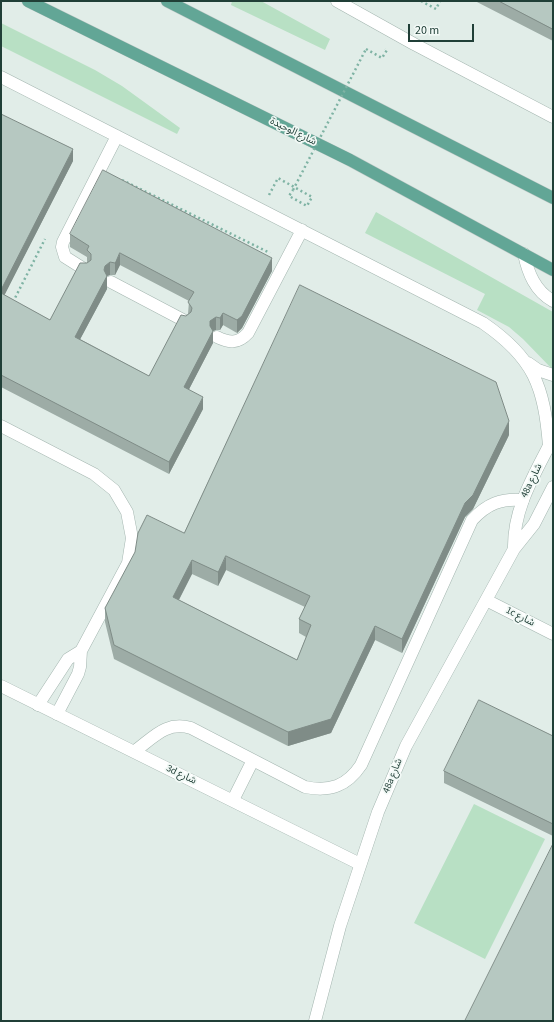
<!DOCTYPE html>
<html>
<head>
<meta charset="utf-8">
<style>
	body { margin:0 }
	#map { position:relative; width:554px; height:1022px; overflow:hidden; background:#e1ede8; font-family:"Source Sans 3",sans-serif }
	canvas { display:block }
	.frame { position:absolute; inset:0; border:2px solid #203f37; pointer-events:none }
	.scale { position:absolute; left:408px; top:24px; width:66px; height:18px; box-sizing:border-box; border:2px solid #203f37; border-top:0; padding-left:5px; font-size:12px; line-height:14px; white-space:nowrap; color:#203f37; -webkit-text-stroke:3px #f2f9f6; paint-order:stroke }
</style>
</head>
<body>
<div id="map">
<canvas width="554" height="1022"></canvas>
<div class="frame"></div>
<div class="scale">20 m</div>
</div>
<script>
const g = document.querySelector('canvas').getContext('2d');
g.lineJoin = 'round';
function paint(path, color) {
  g.fillStyle = color;
  g.fill(path, 'evenodd');
}
function stroke(path, color, width, dash) {
  g.strokeStyle = color;
  g.lineWidth = width;
  g.lineCap = dash ? 'butt' : 'round';
  g.setLineDash(dash || []);
  g.stroke(path);
}
function write(font, color, halo, rows, align = 'center') {
  g.font = font + ' "Source Sans 3","Noto Sans Arabic",sans-serif';
  g.lineWidth = 3.5;
  g.setLineDash([]);
  g.textBaseline = 'middle';
  g.strokeStyle = halo;
  g.fillStyle = color;
  for (const [text, x, y, turn = 0] of rows) {
    g.save();
    g.translate(x, y);
    g.rotate((+turn || 0) * Math.PI / 180);
    g.textAlign = isNaN(turn) ? turn : align;
    if (halo) g.strokeText(text, 0, 0);
    g.fillText(text, 0, 0);
    g.restore();
  }
}
paint(new Path2D(`
	M232 1H261L330 39 325 50 231 5Z
	M1 23 95 70 122 86 180 128 177 134 1 46Z
	M376 212 553 312V370L523 339 509 327 477 310 485 294 365 233Z
	M474 804 545 839 485 959 414 923Z`), '#b8e0c4');
const service = new Path2D(`
	M337 1 414 44 553 117
	M1 77 483 323C534 358 544 386 549 446
	M84 269 65 257 62 247 63 242 117 136
	M111 282 185 321
	M217 337C229 343 238 344 248 333L302 230
	M528 363 538 370 553 375
	M1 426 94 474 114 490 127 512 132 538 128 563 81 651 80 667 78 674 57 714
	M38 705 68 659 81 651
	M135 751C154 737 166 721 191 728L305 787C330 792 347 786 361 765L472 520C487 504 501 498 523 500
	M233 800 253 760`);
const minor = new Path2D(`
	M524 254C528 273 535 291 553 301
	M514 549C513 508 535 474 553 438
	M486 600 553 634
	M1 686 360 864
	M315 1021 340 926 378 812 406 746 514 549 534 524 553 487`);
const primary = new Path2D(`
	M28 1 350 160 553 270
	M167 1 553 198`);
stroke(service, '#a3b5af', 13);
stroke(minor, '#a3b5af', 13);
stroke(primary, '#c1c9c7', 13);
stroke(new Path2D(`
	M421 1 436 9 440 1
	M366 49 382 58 387 50 385 49
	M122 180 270 253
	M269 195 278 178 312 197 307 206 289 196 293 190
	M13 302 45 239`), '#7fb3a4', 2.5, [2, 3]);
stroke(service, '#fff', 12);
stroke(minor, '#fff', 12);
stroke(primary, '#62a696', 12);
stroke(new Path2D(`
	M293 190 366 49`), '#7fb3a4', 2.5, [2, 3]);
paint(new Path2D(`
	M475 1H553V41Z
	M1 114 73 161 4 295 50 320 88 263 87 262V257L70 247V234L272 271 242 328 237 333 223 325 220 330H216L213 331V343L189 389 203 409 169 474 1 387ZM120 265 189 301 188 314 186 316 149 376 80 339 107 289V276L110 275H115Z
	M509 435 473 509 465 517 402 653 375 640 331 733 288 746 114 659 105 622V608L184 533ZM226 570 305 607 299 619V633L306 637 297 660 179 600 192 574 218 586Z
	M553 736V836L444 783V771Z`), '#9daca6');
paint(new Path2D(`
	M73 149V161L1 302V290Z
	M120 253V265L115 275V263Z
	M272 258V271L242 328 237 333V320Z
	M110 262V275L107 276V289L75 349V337L104 270 105 266Z
	M223 313V325L220 330V318Z
	M216 317V330L213 331V343L184 399V387L210 321Z
	M203 397V409L169 474V462Z
	M509 421V435L473 509 465 517 402 653V639L465 503Z
	M226 556V570L218 586V572Z
	M192 560V574L173 611V597Z
	M375 626V640L331 733 288 746V732Z`), '#7f8c87');
const building = new Path2D(`
	M499 1H553V29Z
	M1 114 73 149 1 290Z
	M103 170 272 258 242 316 237 320 223 313 220 318 216 317 210 321V326L213 331 184 387 203 397 169 462 1 375V293L50 320 80 263H87L91 260V254L87 250 89 246 70 234ZM120 253 194 292 188 302 192 308 191 312 186 316 181 315 149 376 75 337 107 276 104 270 105 266 110 262 115 263Z
	M300 285 496 382 509 421 473 495 465 503 402 639 375 626 331 719 288 732 114 645 105 608 135 552 138 533 147 515 184 533ZM226 556 310 596 299 619 311 625 297 660 173 597 192 560 218 572Z
	M479 700 553 736V824L444 771Z
	M553 844V1021H465Z`);
paint(building, '#b6c8c1');
stroke(building, '#7f8c87', 1);
write('10px', '#203f37', '#f2f9f6', [
	["شارع الوحيدة",293,132,26],
	["48a شارع",532,481,-64],
	["1c شارع",520,617,27],
	["3d شارع",181,775,26],
	["48a شارع",393,776,-68]
]);
</script>
</body>
</html>
